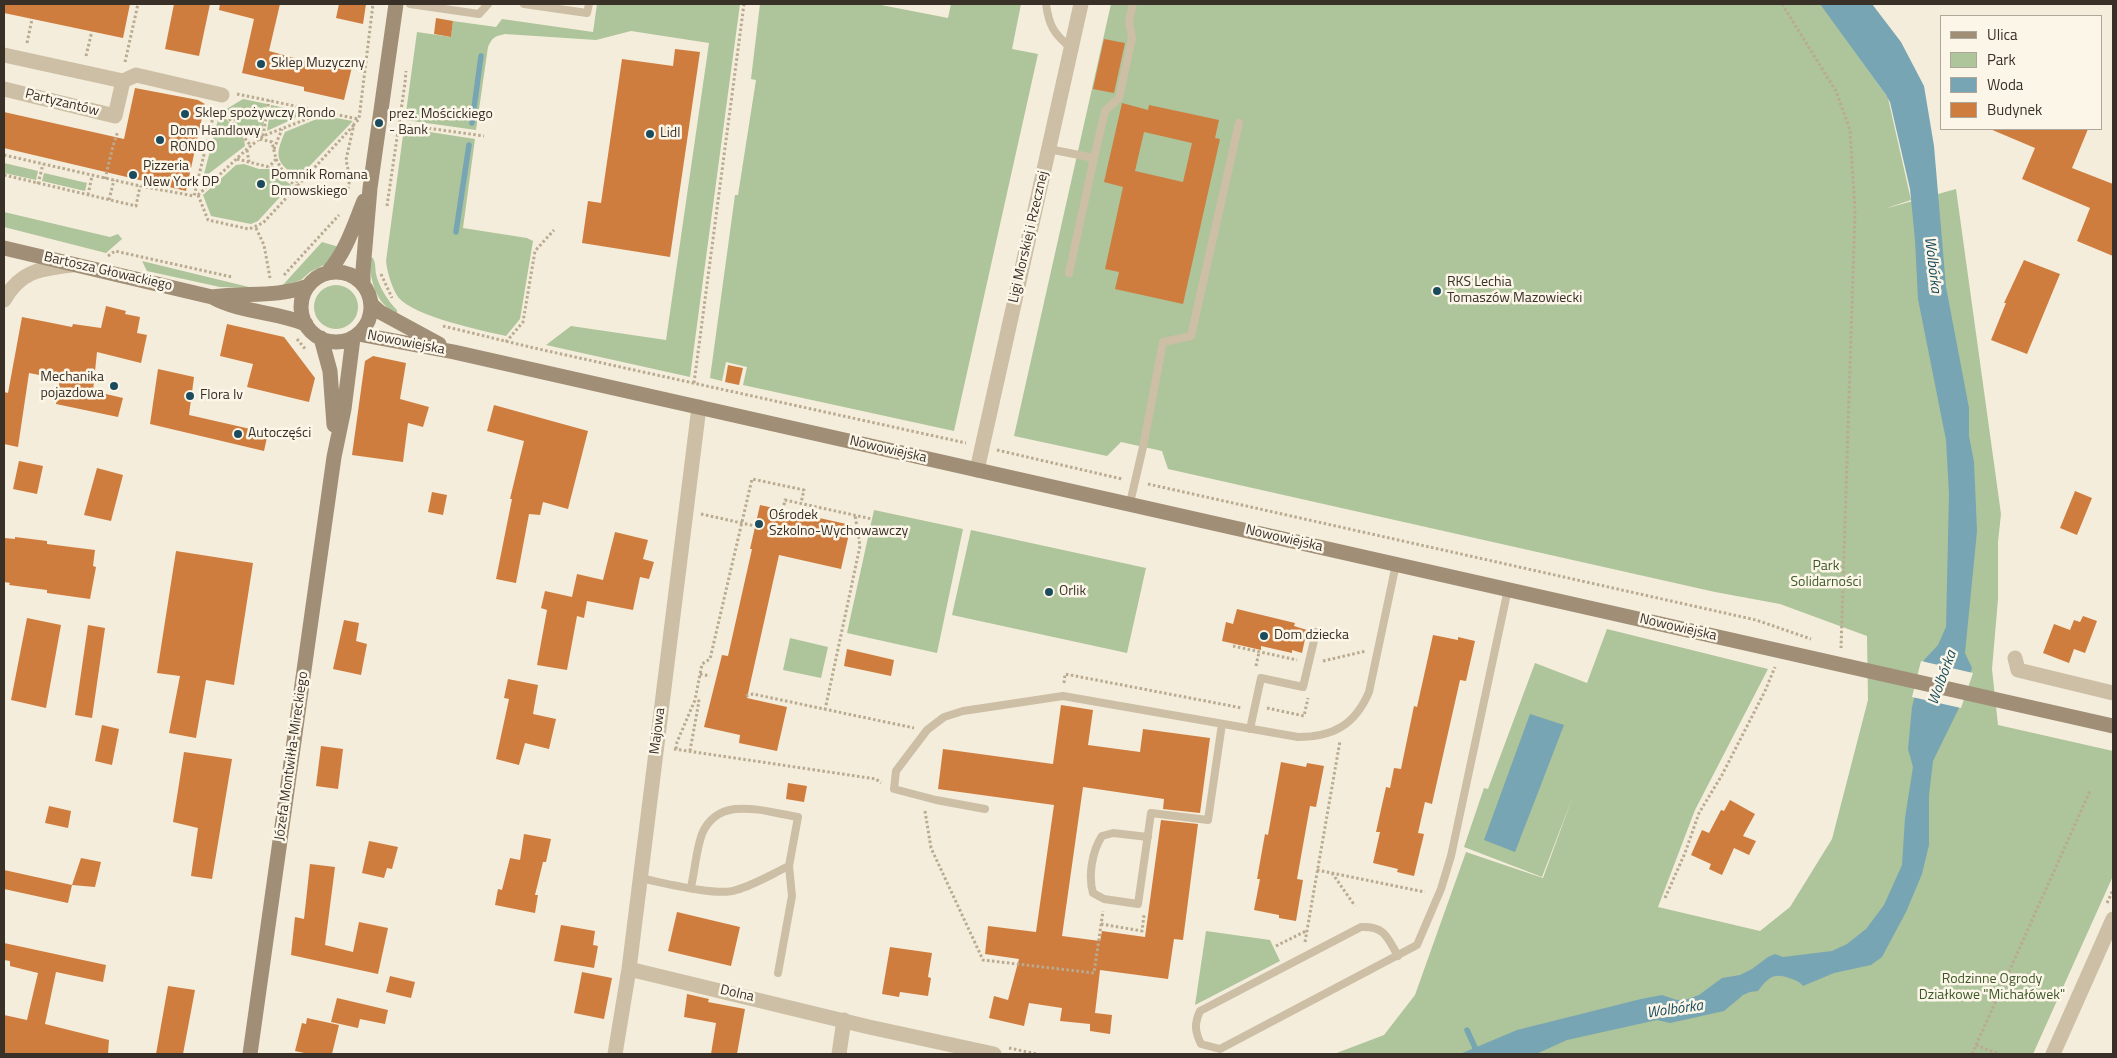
<!DOCTYPE html>
<html>
<head>
<meta charset="utf-8">
<style>
	body { margin:0 }
	#map { position:relative; width:2117px; height:1058px; overflow:hidden; background:#f4eddb; font-family:"Titillium Web",sans-serif }
	canvas { display:block }
	.frame { position:absolute; inset:0; border:5px solid #393028; pointer-events:none }
	.legend { position:absolute; left:1940px; top:15px; width:162px; height:115px; box-sizing:border-box; background:#fbf6e8; border:1px solid #ada79b; margin:0; padding:6px 9px; list-style:none; font-size:15px; color:#393028 }
	.legend li { display:flex; align-items:center; gap:10px; height:25px }
	.legend b { width:25px; border:1px solid #ada79b }
</style>
</head>
<body>
<div id="map">
<canvas width="2117" height="1058"></canvas>
<div class="frame"></div>
<ul class="legend">
<li><b style="height:6px;background:#a18e77"></b>Ulica</li>
<li><b style="height:14px;background:#aec49a"></b>Park</li>
<li><b style="height:14px;background:#78a5b3"></b>Woda</li>
<li><b style="height:14px;background:#cf7d3e"></b>Budynek</li>
</ul>
</div>
<script>
const g = document.querySelector('canvas').getContext('2d');
g.lineJoin = 'round';
function paint(path, color) {
  g.fillStyle = color;
  g.fill(path, 'evenodd');
}
function stroke(path, color, width, dash) {
  g.strokeStyle = color;
  g.lineWidth = width;
  g.lineCap = dash ? 'butt' : 'round';
  g.setLineDash(dash || []);
  g.stroke(path);
}
function write(font, color, halo, rows, align = 'center') {
  g.font = font + ' "Titillium Web",sans-serif';
  g.lineWidth = 5;
  g.setLineDash([]);
  g.textBaseline = 'middle';
  g.strokeStyle = halo;
  g.fillStyle = color;
  for (const [text, x, y, turn = 0] of rows) {
    g.save();
    g.translate(x, y);
    g.rotate((+turn || 0) * Math.PI / 180);
    g.textAlign = isNaN(turn) ? turn : align;
    if (halo) g.strokeText(text, 0, 0);
    g.fillText(text, 0, 0);
    g.restore();
  }
}
paint(new Path2D(`
	M597 4H740L690 377 546 345 571 326 666 340 709 43 631 31 596 40 505 34C496 36 492 37 488 47L476 130 405 120 417 32 451 37 453 21 496 27 502 19 593 32Z
	M760 4H876L948 18 951 4H1021L1012 49 1038 54 954 431 743 385 747 367 726 362 722 381 710 378 735 195H738L756 80 751 79Z
	M1111 4H1821L1888 98 1911 200 1884 209 1956 189 2001 514 1998 542V599L1992 669 1998 725 2113 751V876L2033 1054H1334L1384 1035 1415 995 1466 852 1543 878 1573 796 1542 877 1464 847 1484 788 1488 789 1535 663 1587 683 1607 629 1768 669 1695 810 1658 907 1760 931 1790 907 1832 839 1868 700 1867 636 1780 604 1715 592 1168 469 1162 451 1121 442 1107 456 1014 436Z
	M243 99 267 104 262 133 254 137 247 136 225 110Z
	M271 105 299 111H300L295 118 267 131Z
	M220 112 244 139 245 146 203 178Z
	M324 116 353 121 298 178C276 162 274 157 285 132Z
	M404 128 475 139 463 228 527 238 533 241 520 319 506 336C480 330 415 317 398 297 392 288 387 272 386 261Z
	M4 163 38 171 36 180 4 173Z
	M244 164 259 169H270L291 185 258 221 251 224 211 216 203 195 236 165Z
	M44 173 87 183 85 191 42 181Z
	M4 212 110 237 118 234 122 239 106 253 4 227Z
	M322 242 339 247 326 264 310 272 301 280 281 287Z
	M369 257 373 258C376 264 375 268 376 274 379 287 388 301 397 310V313C375 305 370 278 369 257Z
	M142 261 253 288 220 287 147 271Z
	M314 307a22 22 0 1 1 44 0a22 22 0 1 1-44 0Z
	M874 510 963 529 937 653 847 633Z
	M971 530 1146 568 1127 653 952 615Z
	M790 638 828 647 821 678 783 670Z
	M1206 931 1270 940 1280 961 1195 1005Z`), '#aec49a');
paint(new Path2D(`
	M1820 4H1872L1901 42 1924 86 1934 146 1946 287 1969 408V436L1974 462 1977 531 1965 653 1972 668 1958 710 1933 761 1929 795V845L1922 874 1906 912 1882 957 1871 965 1834 973 1803 986C1799 981 1795 980 1789 978 1773 972 1767 979 1758 991L1750 992 1743 995 1724 1011 1670 1023 1657 1020 1567 1040 1536 1054H1460L1517 1030 1641 999 1662 995 1677 1000 1688 999 1699 995 1722 978 1740 975 1752 969 1768 957 1775 954 1783 957 1832 951 1847 944 1866 929 1884 905 1902 865 1905 818 1913 767 1908 749 1912 707 1924 660 1938 645 1946 627 1949 494 1946 440 1918 299 1915 240 1910 189 1890 102 1886 95Z
	M1530 714 1564 725 1515 852 1484 840Z`), '#78a5b3');
paint(new Path2D(`
	M1921 661 1973 673 1961 708 1912 697Z`), '#f4eddb');
stroke(new Path2D(`
	M472 123 481 56
	M456 232 469 145
	M1467 1030 1478 1054`), '#78a5b3', 5.5);
paint(new Path2D(`
	M4 4H130L123 38 4 13Z
	M174 4H210L199 56 165 49Z
	M220 4H280L269 51 331 68 332 63 352 67 344 100 304 91V87L242 73 254 19 219 10Z
	M339 4H366L363 24 336 18Z
	M436 18 453 21 451 37 434 34Z
	M1104 39 1125 43 1114 93 1093 89Z
	M675 49 700 52 670 257 582 243 588 201 601 203 622 59 673 66Z
	M135 88 198 100 205 104 186 191 4 148V112L124 139Z
	M1122 103 1148 110 1149 105 1219 120 1215 138 1220 139 1183 304 1115 289 1119 272 1105 269 1123 187 1104 182ZM1144 132 1192 143 1183 182 1135 171Z
	M1990 129H2088L2072 168 2113 184V256L2077 241 2090 208 2022 179 2035 148Z
	M2024 260 2060 274 2027 354 1991 340 2006 303H2004Z
	M106 306 126 311 125 314 140 317 137 333 147 335 141 363 97 352 93 391 123 398 118 417 56 404 60 379 29 373 18 447 4 444V392L8 393 22 317 72 327 73 324 101 328Z
	M227 324 284 337 315 378 309 402 247 387 253 364 220 356Z
	M373 356 406 363 400 399 429 407 423 427 408 423 403 462 352 455 365 361Z
	M728 365 743 368 739 385 725 382Z
	M158 369 194 377 189 415 268 433 264 451 150 424Z
	M494 405 588 431 568 509 543 502 540 515 529 514 516 583 496 579 512 499H510L524 441 487 431Z
	M19 461 43 466 37 494 13 489Z
	M97 468 123 475 111 521 84 515Z
	M2075 491 2092 498 2077 535 2060 528Z
	M432 492 447 495 443 515 428 512Z
	M760 505 851 525 841 569 779 555 747 698 787 707 777 751 739 743 740 735 704 727 722 655 728 656 752 549H750Z
	M615 532 648 540 643 559 654 562 649 579 640 577 633 610 587 601 584 618 577 616 567 670 537 665 547 610 541 608 545 591 572 597 577 574 603 580Z
	M15 537 47 541V544L95 550 93 566 96 567 90 599 47 593V590L9 585 10 583 4 582 5 538 15 539Z
	M176 551 253 563 234 685 206 680 196 738 169 733 180 676 157 673Z
	M1237 609 1295 623 1294 626 1307 630 1302 653 1292 650V653L1261 646V650L1222 641 1226 622 1233 624Z
	M2083 616 2097 621 2085 653 2074 649 2069 663 2043 653 2054 624 2070 630 2074 620 2080 622Z
	M27 618 61 625 46 708 11 700Z
	M344 620 359 623 356 641 367 644 361 675 333 669Z
	M88 625 105 628 92 718 75 715Z
	M1433 635 1458 640V637L1475 641 1466 681 1460 680 1432 804 1425 802 1418 833 1424 834 1414 876 1397 872 1398 869 1373 863 1380 832H1376L1386 787 1390 788 1394 768 1401 769 1414 706 1417 707Z
	M847 649 894 660 891 676 844 666Z
	M508 679 538 685 533 714 556 719 549 749 525 743 519 765 496 759 509 699 504 698Z
	M1061 705 1093 710 1088 745 1140 752 1143 729 1210 738 1200 813 1163 809 1164 799 1083 787 1062 936 1100 941 1102 931 1145 937 1161 820 1198 824 1183 940 1174 939 1168 979 1100 970 1095 1013 1112 1015 1110 1034 1090 1031V1024L1060 1021 1062 1008 1029 1003 1024 1026 989 1018 994 996 1008 1000 1019 959 985 954 988 926 1036 932 1054 805 938 789 943 749 1053 764Z
	M102 725 119 729 112 765 95 761Z
	M321 746 343 749 338 789 316 786Z
	M184 752 232 759 212 879 191 876 198 828 173 822Z
	M1281 762 1306 767 1307 763 1324 766 1316 807 1310 806 1297 879 1303 880 1296 921 1279 918V915L1254 910 1260 879H1257L1265 834 1268 835Z
	M788 783 807 786 804 802 786 799Z
	M1730 800 1755 814 1743 836 1756 841 1749 855 1734 848 1722 875 1709 869 1711 864 1691 855 1702 830 1709 833 1721 810 1724 811Z
	M49 806 71 811 68 828 45 823Z
	M524 834 551 839 546 862H543L535 895H538L535 913 495 905 498 889 502 890 510 858 520 860Z
	M369 841 398 847 392 869 387 868 384 878 362 873Z
	M81 858 101 862 95 887 72 885Z
	M310 864 335 867 325 945 353 952 359 922 388 928 378 974 291 955 295 917 304 919Z
	M4 870 72 885 68 903 4 889Z
	M677 912 740 927 731 966 668 951Z
	M561 925 595 931 593 945 598 946 594 968 554 961Z
	M4 943 106 965 103 982 56 972 45 1024 109 1040 108 1054H4V1015L27 1020 38 973 10 966V961L4 960Z
	M890 947 932 953 928 977 931 978 928 996 900 992 899 997 882 994Z
	M582 972 612 978 604 1019 574 1013Z
	M390 976 415 982 411 998 386 992Z
	M168 986 195 990 183 1054H156Z
	M687 994 709 999 708 1002 745 1009 737 1054H711L716 1023 684 1017Z
	M337 998 388 1010 385 1024 360 1019 358 1028 331 1022Z
	M307 1018 339 1025 332 1054H309L295 1051 302 1023 306 1024Z`), '#cf7d3e');
stroke(new Path2D(`
	M1782 4 1836 91 1850 130 1855 211 1841 648
	M27 43 32 19
	M86 56 92 31
	M125 62 138 4
	M237 94 358 119
	M223 111 251 146
	M399 124 484 136
	M263 136 269 100
	M260 139 272 142 276 159 269 167
	M274 149 282 129
	M247 150 249 162
	M4 155 140 186 194 196 215 109
	M237 159 273 168 296 186
	M276 159 282 170 299 183
	M4 175 136 206 140 186
	M105 179 113 146 118 131
	M38 184 43 164
	M347 194 350 178 346 160 354 124 359 119 373 4
	M88 195 92 176
	M198 195 208 220 249 229 263 223 354 125
	M198 195 247 149 263 136 325 112
	M109 200 114 180
	M387 206 405 83 406 71
	M256 228 264 245 270 278
	M108 256 115 251 232 277
	M381 274 392 298
	M284 275 339 215
	M443 326 534 348 966 443
	M297 339 306 350
	M506 342 523 322 535 251 554 230
	M694 383 744 4
	M997 450 1122 479
	M1148 484 1756 620 1811 639
	M783 510 785 500 872 519
	M701 514 755 526
	M1233 646 1297 660
	M1323 661 1366 651
	M1256 666 1259 652
	M700 674 710 676
	M1064 683 1065 674 1242 708
	M746 696 753 694 914 728
	M1267 708 1304 716 1308 698
	M825 710 860 546 855 515
	M674 749 876 779 881 783
	M676 749 677 742 695 700 702 664 710 659 752 479 804 490 801 503
	M690 751 699 701 695 700
	M925 811 931 848 983 960 1094 973 1103 911
	M1317 870 1425 892
	M1332 873 1355 906
	M1665 898 1685 853 1699 813 1722 775 1765 691 1775 667
	M2107 903 2113 890
	M1101 924 1142 931 1144 915
	M1305 942 1340 741
	M1276 946 1306 931
	M1976 1045 1999 1054
	M1009 1048 1037 1054
	M1972 1054 2090 791`), '#b9aa90', 3, [2.5, 2.5]);
stroke(new Path2D(`
	M410 4 479 14 488 4
	M524 4 587 13 589 4
	M1046 4C1049 26 1054 34 1071 48
	M1049 149 1094 158 1069 273
	M1094 158 1105 111 1119 98 1132 38 1129 21 1133 4
	M1130 503 1143 447 1163 342 1191 336 1239 123
	M1250 729 1261 678 1303 687 1316 632
	M985 809 936 800 894 789 896 771 927 730 944 717 963 711 1063 696 1298 737C1333 737 1355 725 1369 692L1396 564
	M1148 837 1113 833 1102 836C1092 851 1088 876 1093 893L1104 899 1138 904 1151 813 1208 820 1222 724
	M639 878C661 882 717 897 736 890 754 885 772 874 789 866L798 817C765 812 719 794 702 834 696 850 695 870 691 887
	M1398 956C1387 937 1385 926 1361 927L1200 1011C1194 1024 1195 1032 1201 1044L1220 1049 1417 945 1441 889 1451 856 1508 589
	M778 973 792 896 789 866`), '#cdbfa6', 8);
stroke(new Path2D(`
	M4 55 123 81 136 75 222 95
	M4 89 115 116 123 81
	M4 300C21 270 41 269 72 265
	M977 470 1081 4
	M2015 658 2018 670 2113 693
	M629 969 869 1027 994 1054
	M615 1054 629 969 699 407
	M839 1054 844 1020
	M2053 1054 2113 919`), '#cdbfa6', 15);
stroke(new Path2D(`
	M4 248 212 297C241 313 275 311 306 324
	M301 307a35 35 0 1 1 70 0a35 35 0 1 1-70 0Z
	M328 272C346 252 354 225 364 201
	M363 285V270L370 188 396 4
	M212 297C245 292 276 298 308 286
	M371 304 380 312 439 344
	M358 334 454 352 2113 726
	M321 338 330 371 334 425
	M250 1054 334 457 344 409 353 338`), '#a18e77', 15);
for (const [x, y, r, color] of [
	[261,64,5,"#1a4c5e"],
	[185,114,5,"#1a4c5e"],
	[379,123,5,"#1a4c5e"],
	[650,134,5,"#1a4c5e"],
	[160,140,5,"#1a4c5e"],
	[133,175,5,"#1a4c5e"],
	[261,184,5,"#1a4c5e"],
	[1437,291,5,"#1a4c5e"],
	[114,386,5,"#1a4c5e"],
	[190,396,5,"#1a4c5e"],
	[238,434,5,"#1a4c5e"],
	[759,524,5,"#1a4c5e"],
	[1049,592,5,"#1a4c5e"],
	[1264,636,5,"#1a4c5e"]
]) {
  const dot = new Path2D();
  dot.arc(x, y, r, 0, 2 * Math.PI);
  g.fillStyle = color;
  g.fill(dot);
  stroke(dot, '#fbf6e8', 2);
}
write('14px', '#393028', '#fbf6e8', [
	["Sklep Muzyczny",271,64],
	["Sklep spożywczy Rondo",195,114],
	["prez. Mościckiego",389,115],
	["- Bank",389,131],
	["Dom Handlowy",170,132],
	["RONDO",170,148],
	["Lidl",660,134],
	["Pizzeria",143,167],
	["New York DP",143,183],
	["Pomnik Romana",271,176],
	["Dmowskiego",271,192],
	["RKS Lechia",1447,283],
	["Tomaszów Mazowiecki",1447,299],
	["Mechanika",104,378,"right"],
	["pojazdowa",104,394,"right"],
	["Flora Iv",200,396],
	["Autoczęści",248,434],
	["Ośrodek",769,516],
	["Szkolno-Wychowawczy",769,532],
	["Orlik",1059,592],
	["Dom dziecka",1274,636]
], 'left');
write('14px', '#393028', '#fbf6e8', [
	["Partyzantów",62,103,14],
	["Ligi Morskiej i Rzecznej",1029,237,-77],
	["Bartosza Głowackiego",108,272,13],
	["Nowowiejska",406,343,11],
	["Nowowiejska",888,450,13],
	["Nowowiejska",1284,539,13],
	["Nowowiejska",1678,628,13],
	["Majowa",658,731,-83],
	["Józefa Montwiłła-Mireckiego",292,756,-82],
	["Dolna",737,994,13]
]);
write('14px', '#3e5929', '#fbf6e8', [
	["Park",1826,567],
	["Solidarności",1826,583],
	["Rodzinne Ogrody",1992,980],
	["Działkowe \"Michałówek\"",1992,996]
]);
write('italic 15px', '#1a4c5e', '#fbf6e8', [
	["Wolbórka",1932,265,83],
	["Wolbórka",1943,678,-70],
	["Wolbórka",1675,1010,-8]
]);
</script>
</body>
</html>
